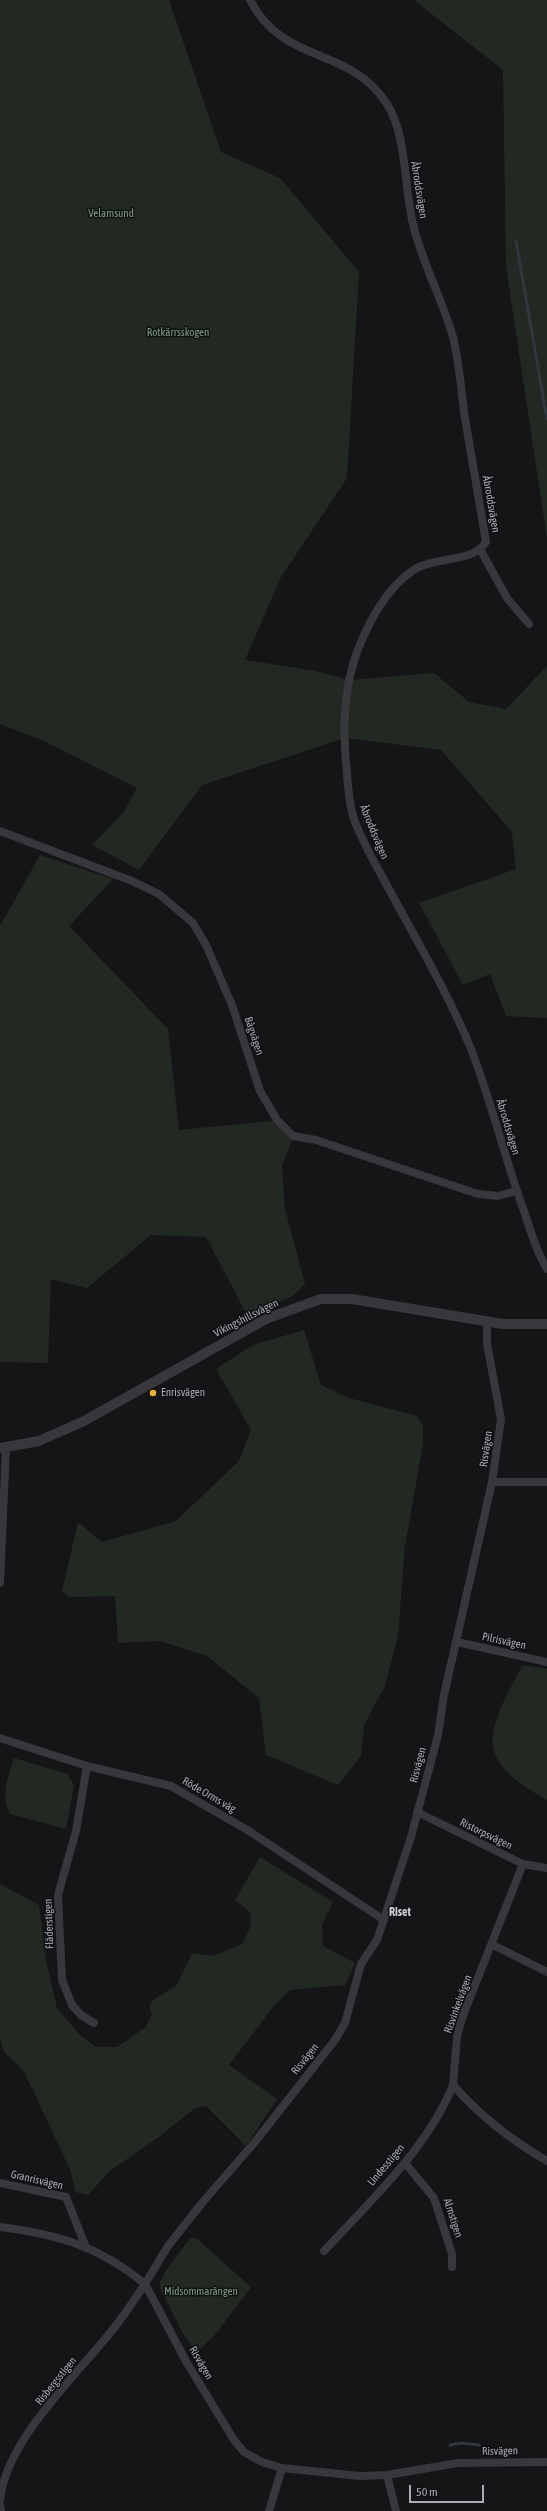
<!DOCTYPE html>
<html>
<head>
<meta charset="utf-8">
<style>
	body { margin:0 }
	#map { position:relative; width:547px; height:2511px; overflow:hidden; background:#151517; font-family:"Asap Condensed",sans-serif }
	canvas { display:block }
	.scale { position:absolute; left:409px; top:2485px; width:75px; height:18px; box-sizing:border-box; border:2px solid #a8acb6; border-top:0; padding-left:5px; font-size:12px; line-height:14px; white-space:nowrap; color:#a8acb6; -webkit-text-stroke:3px #101012; paint-order:stroke }
</style>
</head>
<body>
<div id="map">
<canvas width="547" height="2511"></canvas>
<div class="scale">50 m</div>
</div>
<script>
const g = document.querySelector('canvas').getContext('2d');
g.lineJoin = 'round';
function paint(path, color) {
  g.fillStyle = color;
  g.fill(path, 'evenodd');
}
function stroke(path, color, width, dash) {
  g.strokeStyle = color;
  g.lineWidth = width;
  g.lineCap = dash ? 'butt' : 'round';
  g.setLineDash(dash || []);
  g.stroke(path);
}
function write(font, color, halo, rows, align = 'center') {
  g.font = font + ' "Asap Condensed",sans-serif';
  g.lineWidth = 3;
  g.setLineDash([]);
  g.textBaseline = 'middle';
  g.strokeStyle = halo;
  g.fillStyle = color;
  for (const [text, x, y, turn = 0] of rows) {
    g.save();
    g.translate(x, y);
    g.rotate((+turn || 0) * Math.PI / 180);
    g.textAlign = isNaN(turn) ? turn : align;
    if (halo) g.strokeText(text, 0, 0);
    g.fillText(text, 0, 0);
    g.restore();
  }
}
paint(new Path2D(`
	M0 0H169L221 152 280 178 359 272 347 478 281 577 245 660 316 671 350 680 434 673 469 702 506 709 547 666V655V1018L506 1016 490 974 463 985 419 903 516 869 512 832 441 750 345 738 202 785 139 870 92 845 123 813 137 788 42 740 0 724Z
	M414 0H547V538L506 267 503 70Z
	M40 855 113 879 69 926 168 1029 179 1130 272 1121 292 1140 282 1166 285 1209 305 1283 294 1295 248 1317 206 1237 151 1235 87 1288 51 1279 48 1363 0 1362V926Z
	M304 1330 321 1385 349 1398 417 1416 423 1426V1444L405 1546 398 1636 385 1686 364 1725 361 1756 338 1785 266 1755 259 1698 207 1656 160 1641 118 1643 115 1596 69 1597 62 1591 78 1522 102 1542 176 1521 239 1461 251 1430 216 1369 253 1345Z
	M523 1665 547 1669V1800C528 1789 504 1775 495 1754 484 1731 512 1685 523 1665Z
	M14 1758 67 1774 74 1785 66 1829 10 1814C0 1795 8 1778 14 1758Z
	M260 1857 333 1902 322 1925 323 1946 355 1963 345 1985 290 1990 273 2007 229 2065 277 2099 246 2146 206 2106 195 2108 159 2137 111 2170 88 2195 75 2192 71 2172 34 2092 22 2069 5 2053 0 2040V1884L39 1905 46 1960 57 2008 78 2033 96 2047H117L146 2027 152 2014 149 2006 153 2000 176 1986 192 1953 213 1956 242 1944 251 1926 250 1912 235 1900Z
	M190 2238H196L251 2287 214 2336 196 2353 181 2330 159 2286 164 2273Z`), '#222923');
stroke(new Path2D(`
	M516 241 547 419
	M450 2445 461 2443 479 2445`), '#30373f', 3);
stroke(new Path2D(`
	M250 0C284 66 349 45 387 104 407 135 404 187 413 224 422 263 442 298 453 337 459 361 461 387 464 412 471 455 479 499 486 542 473 563 438 556 417 568 394 581 376 609 365 633 343 678 342 724 347 773 348 788 349 804 354 819 363 844 377 867 390 891 418 943 449 995 471 1049 492 1103 505 1160 525 1214 531 1233 537 1252 547 1269
	M481 551 507 598 529 624
	M0 831 132 881 159 894 193 923 206 945 232 1005 260 1091 277 1120 293 1136 316 1140 478 1194 498 1196 516 1191
	M487 1321V1344L501 1419 492 1482 444 1695 438 1735 411 1837 377 1940 361 1964 345 2023 335 2040 254 2143 202 2203 168 2246 145 2284 187 2363 234 2440 244 2452 262 2462 282 2468 360 2476 387 2475 458 2463 547 2462
	M492 1482H547
	M0 1583 6 1448
	M457 1642 547 1662
	M0 1738 87 1766 171 1786 249 1831 384 1920
	M87 1766 76 1831 58 1895 62 1980 72 2005 81 2015 94 2023
	M417 1812 523 1864 547 1868
	M523 1864 462 2018 457 2037 453 2085C481 2117 511 2140 547 2161
	M493 1945 547 1972
	M405 2163 434 2198 452 2254V2267
	M0 2183 66 2197 85 2245
	M0 2227C57 2234 101 2247 145 2284 136 2297 127 2311 117 2324 80 2373 6 2438 0 2500
	M324 2251C370 2201 428 2148 453 2085
	M387 2475 396 2511
	M0 2506 1 2511
	M269 2511 282 2468`), '#37373c', 8);
stroke(new Path2D(`
	M0 1448 39 1441 84 1421 268 1318 321 1299H352L503 1324H547`), '#37373c', 10);
for (const [x, y, r, color] of [
	[153,1393,4,"#e2b043"]
]) {
  const dot = new Path2D();
  dot.arc(x, y, r, 0, 2 * Math.PI);
  g.fillStyle = color;
  g.fill(dot);
  stroke(dot, '#101012', 1.5);
}
write('11px', '#a8acb6', '#101012', [
	["Åbroddsvägen",419,190,81],
	["Åbroddsvägen",491,504,80],
	["Åbroddsvägen",374,832,67],
	["Bågvägen",254,1036,72],
	["Åbroddsvägen",508,1127,73],
	["Vikingshillsvägen",246,1318,-27],
	["Risvägen",486,1449,-82],
	["Pilrisvägen",504,1641,12],
	["Risvägen",418,1765,-75],
	["Röde Orms väg",209,1795,30],
	["Ristorpsvägen",486,1834,26],
	["Fläderstigen",49,1924,-92],
	["Risvinkelvägen",458,2004,-70],
	["Risvägen",305,2059,-51],
	["Lindesstigen",386,2165,-50],
	["Granrisvägen",37,2180,13],
	["Almstigen",453,2218,72],
	["Risvägen",201,2363,60],
	["Risbergsstigen",56,2381,-51],
	["Risvägen",500,2451,-1]
]);
write('11px', '#819f84', '#101012', [
	["Velamsund",111,214],
	["Rotkärrsskogen",178,333],
	["Midsommarängen",201,2292]
]);
write('11px', '#a8acb6', '#101012', [
	["Enrisvägen",161,1393]
], 'left');
write('bold 12px', '#c9cbd2', '#101012', [
	["Riset",400,1912]
]);
</script>
</body>
</html>
